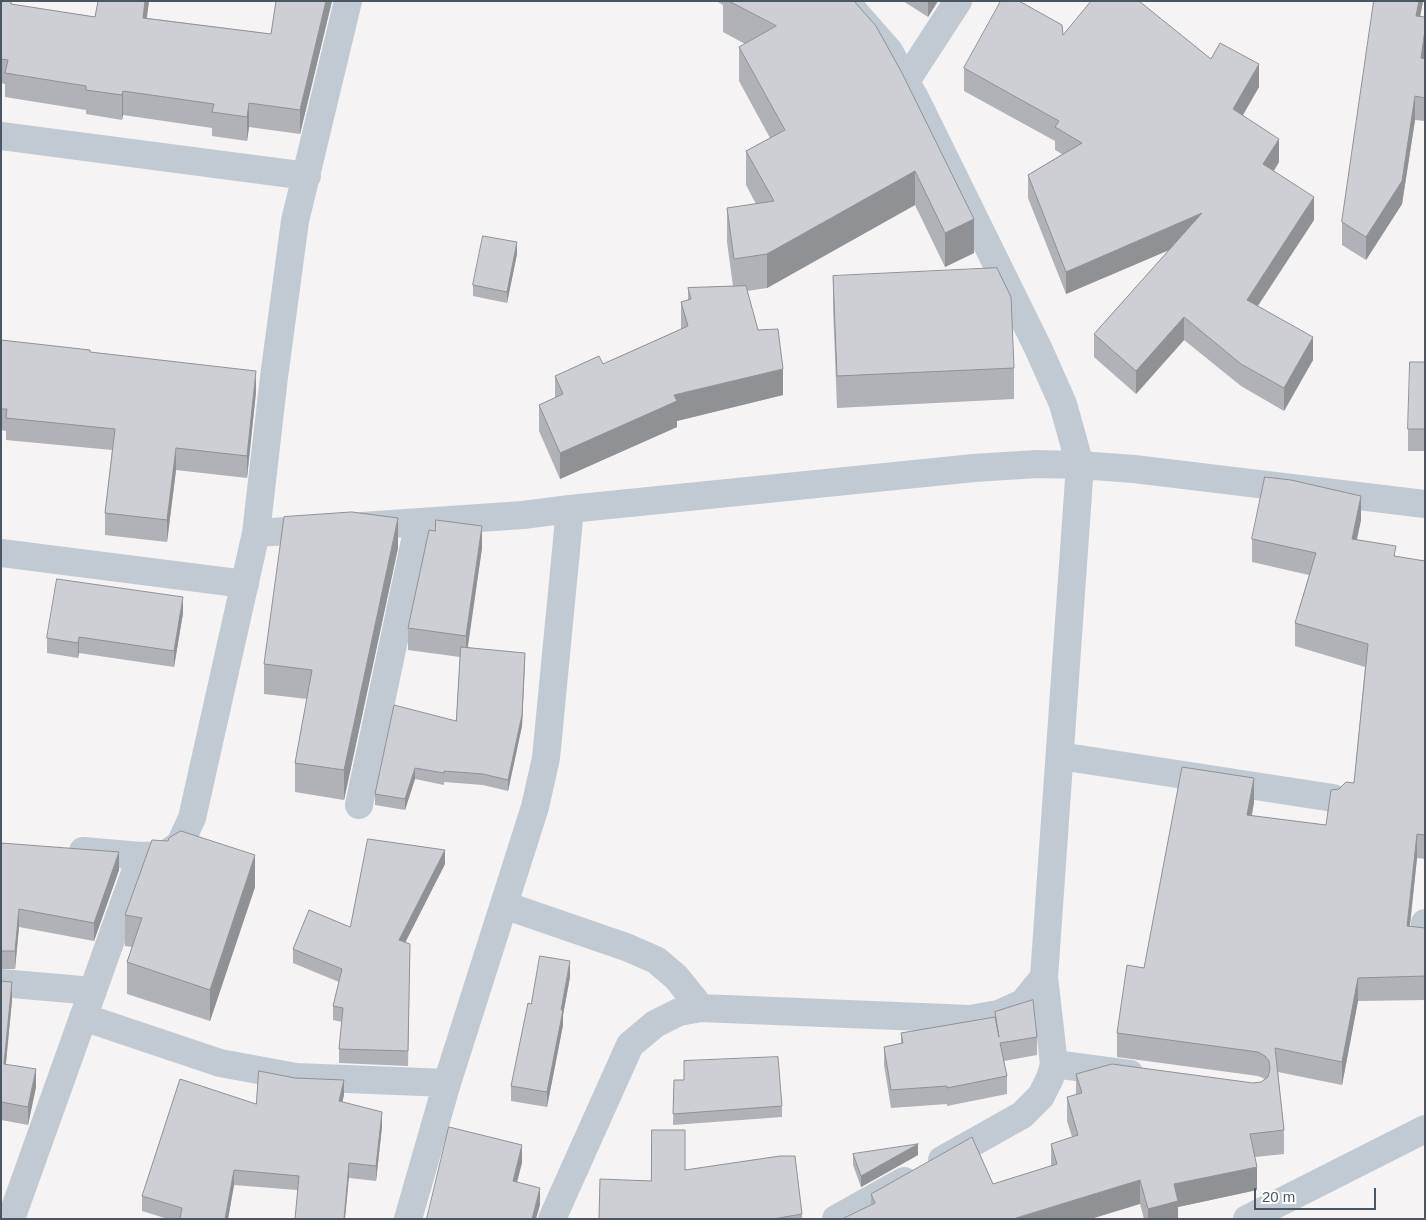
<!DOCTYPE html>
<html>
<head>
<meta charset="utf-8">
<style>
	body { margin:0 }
	#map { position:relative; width:1426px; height:1220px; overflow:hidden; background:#f5f3f3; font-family:Helvetica,sans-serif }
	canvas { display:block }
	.frame { position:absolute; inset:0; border:2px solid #4a5661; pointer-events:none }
	.scale { position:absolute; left:1254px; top:1188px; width:122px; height:22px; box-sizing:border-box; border:2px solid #4a5661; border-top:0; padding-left:6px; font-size:15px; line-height:18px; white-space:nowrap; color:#4a5661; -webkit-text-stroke:4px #fff; paint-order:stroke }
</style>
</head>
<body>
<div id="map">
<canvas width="1426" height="1220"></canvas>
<div class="frame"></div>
<div class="scale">20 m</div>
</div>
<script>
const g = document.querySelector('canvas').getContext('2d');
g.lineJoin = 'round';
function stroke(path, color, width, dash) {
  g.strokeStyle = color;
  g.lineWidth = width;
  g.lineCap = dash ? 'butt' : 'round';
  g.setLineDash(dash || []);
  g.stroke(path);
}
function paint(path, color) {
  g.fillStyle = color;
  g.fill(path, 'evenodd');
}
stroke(new Path2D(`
	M906 81 958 1
	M1 136 307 176
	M362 526 523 515 570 509 974 468 1037 464 1080 465 1134 469 1425 504
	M319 529 256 533 274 377 295 221 348 1
	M1 553 245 584
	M1060 756 1333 798
	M359 805 419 522
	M83 851 141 856 165 855 180 844 192 818 256 533
	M504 905 626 947 656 960 676 977 701 1008
	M1425 923V937
	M1 983 93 991
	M83 1017 220 1063 296 1077 447 1083
	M1054 1064 1130 1074
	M942 1160 1022 1115 1041 1096 1050 1078 1054 1064 1044 977
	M11 1219 141 856
	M408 1219 447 1083 535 807 546 758 570 509
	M552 1219 630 1045 655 1024 679 1012 701 1008 970 1019 998 1014 1023 1003 1044 977 1080 465 1063 404 1039 350 916 100 889 51 845 1
	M836 1219 904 1181
	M1247 1219 1425 1129`), '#c1cad2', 28);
paint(new Path2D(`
	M1 1 11 4 95 17 98 1H149L147 18 271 34 276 1H332L300 134 249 127 247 141 212 136V128L123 115 122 120 86 114V110L5 97V84L1 83Z
	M716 1H854L974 253 945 267 915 205 767 288 747 291 758 330 783 395 677 421V427L560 479 539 431V405L555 398V376L603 364 681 329V302L688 300V288L733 286 727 242V208L756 204 746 185V151L770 138 739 81V47L745 44 723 32V5Z
	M903 1H938L928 17Z
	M1373 1H1423L1420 16 1424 59H1425V121L1415 120 1402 204 1366 260 1342 245V222L1373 11Z
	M1211 59 1259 87 1243 115 1279 162 1274 171 1314 220 1258 306 1313 360 1284 411 1241 386 1184 340 1136 394 1094 357V334L1169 250 1066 294 1028 198V175L1062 154 1055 150V141L964 91V68Z
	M517 254 507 303 473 296V285Z
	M833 276 1014 368V399L837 408 833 307Z
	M1 340 90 352 256 392 247 478 176 470 167 542 105 535V513L112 450 6 440V431L1 430Z
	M1425 362V451H1408V429Z
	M1361 520 1357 539 1396 557 1425 561V859L1417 858 1410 927 1425 928V1000L1358 1001 1342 1085 1278 1072 1284 1130V1154L1255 1157 1257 1190 1178 1207V1219H1144L1140 1204H871V1194L993 1184 1051 1166V1144L1072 1137 1067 1121V1097L1076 1095V1074L1253 1083 1261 1082 1265 1079 1258 1076 1117 1057V1033L1144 968 1254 802 1252 816 1326 825 1339 789 1354 783 1365 667 1295 646V623L1309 575 1252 562V539Z
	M398 548 344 800 295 792V763L307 699 264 694V664Z
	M482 548 468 647 525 664 522 726 508 791 483 785 444 782V785L415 779 405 810 375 805V794L456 721 460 657 408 650V628Z
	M183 613 174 667 79 653 78 658 47 653V638Z
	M1 843 119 870 94 941 19 927 15 969H1Z
	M445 864 405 942 410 958 408 1066 339 1063V1049L342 1022 333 1020V1006L339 982 293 963V949L350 927Z
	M255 887 210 1021 127 994V962L132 947 125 946V915Z
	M570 977 563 1015V1025L547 1107 511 1101V1086Z
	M1 981 12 1000 6 1064 36 1087 28 1125 1 1120Z
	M995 1012 1037 1037V1055L1004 1061 1007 1076V1094L947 1106V1104L891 1108 884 1065V1047L901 1043V1033L995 1018Z
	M674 1080 782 1106V1117L673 1125Z
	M344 1095 342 1102 382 1127 376 1181 349 1178 297 1190 234 1185 228 1219H168L142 1211V1196L256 1104Z
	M853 1154 918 1155 861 1187 853 1165Z
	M685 1170 802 1214V1219H599L651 1181Z`), '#b0b2b7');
paint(new Path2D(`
	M145 1H149L143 42V18Z
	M326 1H332L300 134V110Z
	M928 1H938L928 17Z
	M1419 1H1423L1416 39V16Z
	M1425 30V53L1421 82V58Z
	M1259 64V87L1233 132V109Z
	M123 91V115L122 120V95Z
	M1415 96V120L1402 204 1366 260V237Z
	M249 103V127L247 141V117Z
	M1279 139V162L1263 187V164Z
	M915 171V205L767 288V254Z
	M1314 197V220L1247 322V300Z
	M1202 213V236L1066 294V272Z
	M974 219V253L945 267V233Z
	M517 242V254L507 303V292Z
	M1184 317V340L1136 394V371Z
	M1313 337V360L1284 411V388Z
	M783 369V395L677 421V427L560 479V453L674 395Z
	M256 371V392L247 478V456Z
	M176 448V470L167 542V520Z
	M1361 496V520L1352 562V539Z
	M398 518V548L344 800V770Z
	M482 526V548L466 657V636Z
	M183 597V613L174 667V651Z
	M79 637V653L78 658V643Z
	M525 653 522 726 508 791V780Z
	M415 768V779L405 810V799Z
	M1254 778V802L1247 838V815Z
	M1417 834V858L1407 950V926Z
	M445 850V864L399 955V940Z
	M119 852V870L94 941V923Z
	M255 855V887L210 1021V990Z
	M19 909V927L15 969V951Z
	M570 961V977L563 1015V1025L547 1107V1092Z
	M1358 978V1001L1342 1085V1062Z
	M12 982V1000L4 1081V1064Z
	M36 1069V1087L28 1125V1107Z
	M344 1080V1095L339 1116V1101Z
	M382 1112V1127L376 1181V1166Z
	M918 1144V1155L861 1187V1176Z
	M522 1145V1163L513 1198V1181Z
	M349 1163V1178L345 1219H344Z
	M1257 1167V1190L1178 1207V1219H1148V1209L1174 1184Z
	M234 1170V1185L228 1219H225Z
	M1140 1180V1204L1091 1219H1016V1218Z
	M540 1188V1205L536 1219H532Z`), '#909195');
const building = new Path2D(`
	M1 1H11V4L95 17 98 1H145L143 18 271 34 276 1H326L300 110 249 103 247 117 212 112 214 104 123 91 122 95 86 90V86L5 73 8 60 1 59Z
	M729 1H854L876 26 902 73 974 219 945 233 915 171 767 254 734 259 727 208 774 201 746 151 785 130 739 47 776 26Z
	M1001 1H1019L1062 25 1063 35 1091 1H1139L1211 59 1220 43 1259 64 1233 109 1279 139 1263 164 1314 197 1247 300 1313 337 1284 388 1241 364 1184 317 1136 371 1094 334 1202 213 1066 272 1028 175 1082 143 1055 127 1059 121 964 68Z
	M1374 1H1419L1416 16 1425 17V30L1421 58 1425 59V98L1415 96 1402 181 1366 237 1342 222Z
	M483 236 517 242 507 292 473 285Z
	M997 268 1011 297 1014 368 837 376 833 276Z
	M746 286 758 330 778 329 783 369 674 395 677 401 560 453 539 405 563 394 555 376 599 356 603 364 688 326 681 302 691 299 688 288Z
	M1 340 90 350V352L256 371 247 456 176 448 167 520 105 513 115 429 6 418 7 409H1Z
	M1410 362H1425V429H1408Z
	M1265 477 1291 480 1361 496 1352 539 1396 546 1394 556 1425 561V835L1417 834 1407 926 1425 928V976L1358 978 1342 1062 1275 1048 1284 1130 1250 1134 1257 1167 1174 1184 1178 1201 1148 1209 1140 1180 1016 1218V1219H842L875 1203 871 1194 972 1137 993 1184 1057 1164 1051 1144 1078 1135 1067 1097 1082 1093 1076 1074 1112 1064 1253 1083 1261 1082 1268 1077 1270 1069 1269 1061 1265 1056 1258 1052 1117 1033 1127 965 1144 968 1182 767 1254 778 1247 815 1326 825 1331 790 1339 789 1346 782 1354 783 1368 644 1295 623 1316 553 1252 539Z
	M352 512 398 518 344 770 295 763 312 670 264 664 284 517Z
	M436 520 482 526 466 636 408 628 429 530 435 531Z
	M57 579 183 597 174 651 79 637 78 643 47 638Z
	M461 647 525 653 522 715 508 780 483 774 444 771V773L415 768 405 799 375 794 394 705 456 721Z
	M181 831 255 855 210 990 127 962 142 918 125 915 152 840 168 841 169 838Z
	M368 839 445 850 399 940 410 944 408 1051 339 1049 343 1008 333 1006 342 969 293 949 309 910 350 927Z
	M1 843 119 852 94 923 19 909 15 951H1Z
	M540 956 570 961 561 1010H563L547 1092 511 1086 528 1003 531 1004Z
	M1 981 12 982 4 1064 36 1069 28 1107 1 1102Z
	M1033 1000 1037 1037 1000 1043 1007 1076 947 1088V1086L891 1090 884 1047 903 1043 901 1033 995 1017 999 1037 995 1012Z
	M778 1057 782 1106 673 1114 674 1080H684V1061Z
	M259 1071 295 1078 344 1080 339 1101 382 1112 376 1166 349 1163 344 1219H295L299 1176 234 1170 225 1219H180L182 1208 142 1196 180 1079 256 1104Z
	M449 1127 522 1145 513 1181 540 1188 532 1219H427Z
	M652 1130H685V1170L780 1156H795L802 1214 773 1219H599L600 1179 651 1181Z
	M918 1144 861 1176 853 1154Z`);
paint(building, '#cdcfd5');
stroke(building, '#909195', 1);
</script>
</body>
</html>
